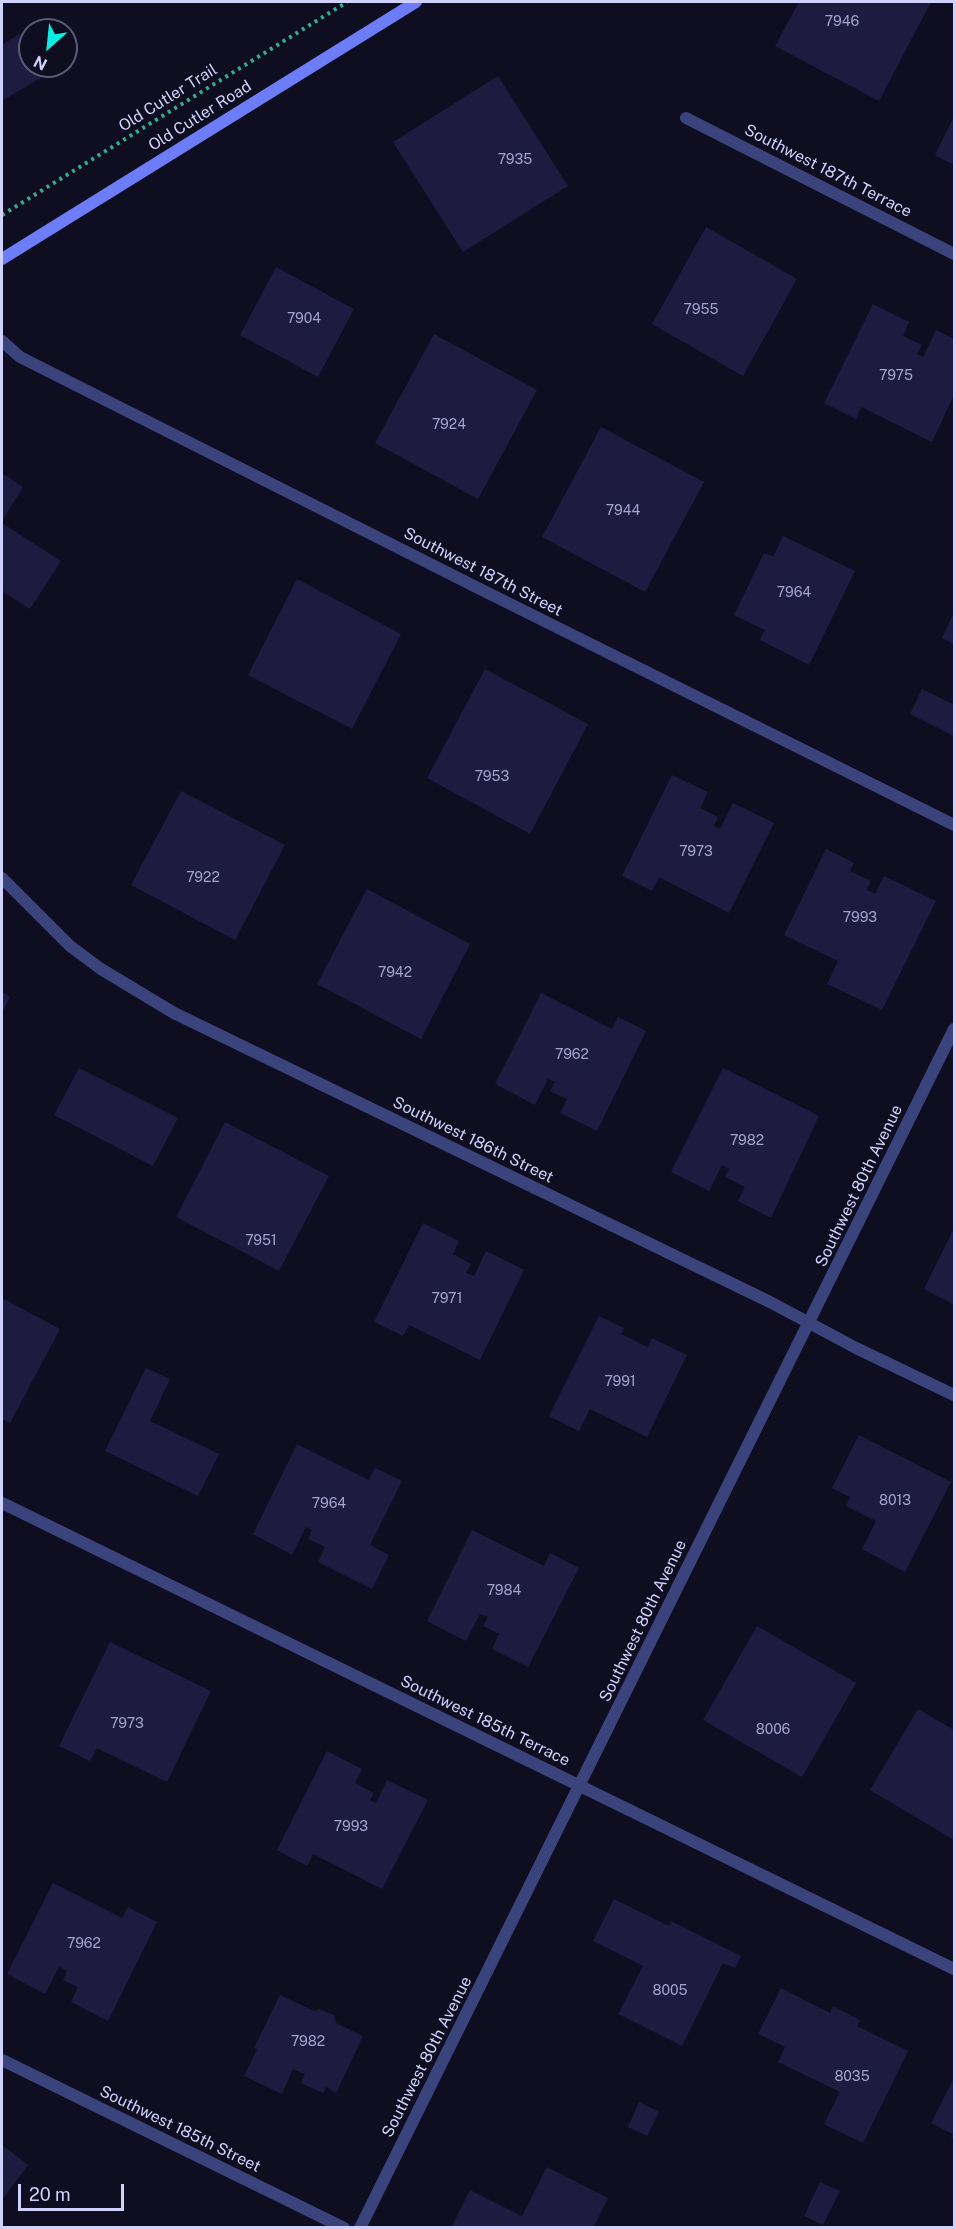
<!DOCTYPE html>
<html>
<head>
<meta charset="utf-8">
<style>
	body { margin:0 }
	#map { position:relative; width:956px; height:2229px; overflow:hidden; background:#0e0e20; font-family:"Public Sans",sans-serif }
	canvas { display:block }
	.frame { position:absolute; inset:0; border:3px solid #d0d1fd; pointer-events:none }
	.north { position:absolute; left:18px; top:18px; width:60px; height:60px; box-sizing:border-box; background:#0e0e20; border:2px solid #5c5c78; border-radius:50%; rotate:207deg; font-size:16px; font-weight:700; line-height:24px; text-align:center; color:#d0d1fd }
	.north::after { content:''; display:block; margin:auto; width:21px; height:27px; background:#0cece2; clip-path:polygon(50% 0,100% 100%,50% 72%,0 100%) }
	.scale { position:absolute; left:18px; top:2184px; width:106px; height:27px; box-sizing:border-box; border:3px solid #d0d1fd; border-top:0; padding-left:8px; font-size:18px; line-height:21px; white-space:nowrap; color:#d0d1fd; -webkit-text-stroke:4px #0e0e20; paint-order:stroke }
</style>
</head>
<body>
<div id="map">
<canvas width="956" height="2229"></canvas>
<div class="frame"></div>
<div class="north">N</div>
<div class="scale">20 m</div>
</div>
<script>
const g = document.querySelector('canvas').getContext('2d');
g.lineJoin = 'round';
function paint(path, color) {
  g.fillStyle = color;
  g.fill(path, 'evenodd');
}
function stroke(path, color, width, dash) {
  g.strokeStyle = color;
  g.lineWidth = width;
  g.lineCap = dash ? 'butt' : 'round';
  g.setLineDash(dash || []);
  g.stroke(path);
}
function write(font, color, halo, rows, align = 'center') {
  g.font = font + ' "Public Sans",sans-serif';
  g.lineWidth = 4.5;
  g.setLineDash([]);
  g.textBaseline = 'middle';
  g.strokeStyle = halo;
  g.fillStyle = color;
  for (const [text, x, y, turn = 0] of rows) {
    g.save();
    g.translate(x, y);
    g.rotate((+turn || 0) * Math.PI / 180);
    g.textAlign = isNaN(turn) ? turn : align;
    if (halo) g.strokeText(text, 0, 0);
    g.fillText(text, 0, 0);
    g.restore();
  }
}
paint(new Path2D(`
	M799 2H931L879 101 775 46Z
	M19 34 30 52V66H38L44 76 2 101V45Z
	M498 76 568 186 463 252 393 142Z
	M954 116V165L935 155Z
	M706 227 797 279 743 376 652 324Z
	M276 267 354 309 318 377 240 335Z
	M873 304 909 322 903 336 922 345 917 354 923 357 936 330 954 339V395L932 442 861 407 856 419 824 403Z
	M434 334 537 390 478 499 375 443Z
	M601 427 704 482 645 592 542 537Z
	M2 473 23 487 2 521Z
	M2 523 61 561 30 609 2 591Z
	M783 536 855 571 809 665 760 640 765 630 734 615 764 553 773 557Z
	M297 579 401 634 352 729 248 675Z
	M954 612V644L942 638Z
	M485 669 588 724 530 834 427 778Z
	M922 689 954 705V736L910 714Z
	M672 775 708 792 700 808 718 817 714 826 720 829 733 803 774 823 729 913 659 877 652 891 622 876Z
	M181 791 285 845 235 940 131 885Z
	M826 849 854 863 850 871 871 881 867 890 875 894 884 876 936 901 882 1010 827 984 838 961 784 935Z
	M367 889 470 944 421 1039 317 984Z
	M2 992 10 997 2 1013Z
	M541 993 612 1029 618 1017 646 1031 597 1131 560 1113 567 1099 550 1091 555 1082 548 1079 535 1105 495 1084Z
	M79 1068 178 1118 153 1166 54 1115Z
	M723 1068 819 1116 771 1218 738 1201 745 1187 725 1177 729 1169 722 1165 709 1191 671 1172Z
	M225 1122 329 1176 279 1271 176 1217Z
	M423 1223 459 1241 453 1254 471 1264 466 1273 474 1276 486 1251 524 1270 480 1360 409 1325 403 1336 374 1322Z
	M954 1228V1302L953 1304 924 1289Z
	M2 1298 60 1329 10 1423 2 1419Z
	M599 1316 624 1328 621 1334 648 1347 652 1338 687 1355 647 1437 590 1409 579 1431 549 1416Z
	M146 1368 170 1379 150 1421 219 1454 198 1496 105 1451Z
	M859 1435 951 1482 905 1572 862 1549 876 1521 846 1506 850 1497 832 1488Z
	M297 1444 369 1480 375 1468 402 1481 370 1545 389 1555 372 1589 318 1562 325 1547 308 1539 312 1530 306 1527 292 1555 253 1534Z
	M472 1530 544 1566 550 1553 579 1568 528 1667 492 1649 499 1634 483 1626 488 1617 480 1614 466 1641 427 1621Z
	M757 1626 856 1683 802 1777 703 1720Z
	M110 1642 211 1691 167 1782 97 1748 90 1761 59 1746Z
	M918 1709 954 1730V1840L870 1790Z
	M327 1751 362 1769 355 1783 374 1793 370 1800 376 1803 387 1780 428 1800 382 1889 313 1854 307 1866 277 1850Z
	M53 1883 122 1918 128 1907 157 1922 108 2021 71 2002 78 1987 63 1980 67 1971 59 1967 45 1994 7 1974Z
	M614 1899 669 1926 671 1921 741 1956 735 1968 723 1963 682 2046 618 2014 643 1966 593 1941Z
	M781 1988 830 2013 833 2006 860 2020 857 2026 908 2051 863 2143 824 2124 840 2092 778 2062 785 2047 758 2034Z
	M280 1995 314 2011 319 2009 334 2015 336 2023 363 2036 336 2093 326 2087 323 2093 301 2083 305 2074 293 2069 282 2094 244 2076 257 2050 254 2048Z
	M954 2078V2138L951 2137 953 2134 931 2123Z
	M639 2102 659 2112 647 2136 628 2127Z
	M2 2145 28 2165 2 2200Z
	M547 2167 608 2198 593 2228H451L470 2190 522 2216Z
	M820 2182 840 2191 823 2225 804 2216Z`), '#1d1b40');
stroke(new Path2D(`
	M2 215 347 2`), '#34ac93', 4, [3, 4.5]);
stroke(new Path2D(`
	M686 118 954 254
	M2 341 20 357 476 587 954 825
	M2 878 70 946 101 969 174 1013 770 1302 856 1348 954 1395
	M2 1503 954 1969
	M2 2060 344 2228
	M360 2228 954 1029`), '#3b437d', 12);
stroke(new Path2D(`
	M2 259 416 2`), '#6c7df7', 12);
write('14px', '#a3a4ce', null, [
	["7946",842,22],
	["7935",515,160],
	["7955",701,310],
	["7904",304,319],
	["7975",896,376],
	["7924",449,425],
	["7944",623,511],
	["7964",794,593],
	["7953",492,777],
	["7973",696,852],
	["7922",203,878],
	["7993",860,918],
	["7942",395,973],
	["7962",572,1055],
	["7982",747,1141],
	["7951",261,1241],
	["7971",447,1299],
	["7991",620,1382],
	["8013",895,1501],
	["7964",329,1504],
	["7984",504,1591],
	["7973",127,1724],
	["8006",773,1730],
	["7993",351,1827],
	["7962",84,1944],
	["8005",670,1991],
	["7982",308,2042],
	["8035",852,2077]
]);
write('16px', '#d0d1fd', '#0e0e20', [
	["Old Cutler Trail",168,98,-32],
	["Old Cutler Road",200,116,-32],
	["Southwest 187th Terrace",828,171,27],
	["Southwest 187th Street",483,572,27],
	["Southwest 186th Street",473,1140,26],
	["Southwest 80th Avenue",859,1186,-64],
	["Southwest 80th Avenue",643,1621,-64],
	["Southwest 185th Terrace",485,1721,26],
	["Southwest 80th Avenue",427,2057,-63],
	["Southwest 185th Street",180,2129,26]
]);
</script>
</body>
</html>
